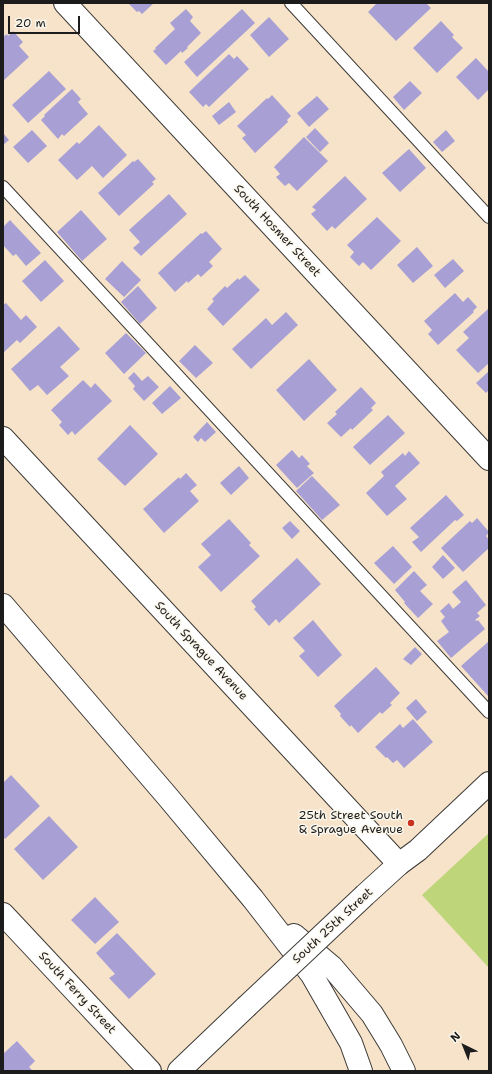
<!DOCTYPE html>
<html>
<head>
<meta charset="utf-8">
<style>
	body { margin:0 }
	#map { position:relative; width:492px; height:1074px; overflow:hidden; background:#f6e3ca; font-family:"Shantell Sans",sans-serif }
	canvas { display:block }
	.frame { position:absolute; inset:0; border:4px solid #1c1c1c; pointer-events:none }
	.north { position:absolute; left:444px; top:1026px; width:40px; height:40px; -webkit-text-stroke:3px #fbf7ec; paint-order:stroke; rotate:317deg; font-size:11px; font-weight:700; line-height:16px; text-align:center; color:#1c1c1c }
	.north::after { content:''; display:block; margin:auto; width:14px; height:18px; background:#1c1c1c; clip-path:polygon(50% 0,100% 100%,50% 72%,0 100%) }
	.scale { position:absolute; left:8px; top:16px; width:72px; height:18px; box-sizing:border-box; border:2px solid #1c1c1c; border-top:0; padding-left:5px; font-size:12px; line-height:14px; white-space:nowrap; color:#1c1c1c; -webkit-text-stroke:3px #fbf7ec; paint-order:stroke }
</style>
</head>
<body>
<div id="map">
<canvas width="492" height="1074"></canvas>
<div class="frame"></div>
<div class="north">N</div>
<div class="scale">20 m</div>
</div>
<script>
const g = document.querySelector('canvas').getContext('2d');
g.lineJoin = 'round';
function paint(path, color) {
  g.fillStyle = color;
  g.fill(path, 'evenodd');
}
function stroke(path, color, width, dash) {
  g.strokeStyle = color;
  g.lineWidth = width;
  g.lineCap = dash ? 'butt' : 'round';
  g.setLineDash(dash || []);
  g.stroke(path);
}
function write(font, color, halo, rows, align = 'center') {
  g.font = font + ' "Shantell Sans",sans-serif';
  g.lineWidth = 3;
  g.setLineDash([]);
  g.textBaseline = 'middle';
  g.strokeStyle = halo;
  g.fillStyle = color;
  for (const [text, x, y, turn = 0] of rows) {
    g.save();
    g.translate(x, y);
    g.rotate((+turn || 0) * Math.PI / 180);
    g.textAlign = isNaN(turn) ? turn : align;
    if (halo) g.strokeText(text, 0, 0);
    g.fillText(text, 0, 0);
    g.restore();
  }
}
paint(new Path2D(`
	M489 833V968L422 895Z`), '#bed579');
paint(new Path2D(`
	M128 3H154L142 14 139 11 137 12Z
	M377 3H426L431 8 396 41 368 12Z
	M186 9 193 17 190 21 201 33 187 47 188 48 182 53 181 51 166 65 153 51 156 49 155 48 175 29 170 23Z
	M242 9 255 23 197 77 184 62Z
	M269 17 289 39 269 57 250 35Z
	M441 21 454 35 452 37 463 48 437 73 413 48Z
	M13 31 23 42 19 46 29 57 3 81V37L7 34 8 36Z
	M229 54 234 59 237 56 249 69 209 107 206 104 203 107 189 92Z
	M476 58 489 72V89L478 100 456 77Z
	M49 71 66 89 28 123 12 105Z
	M410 81 422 93 404 110 393 97Z
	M72 89 81 99 78 102 88 114 64 136 62 134 58 139 41 120 45 116 44 115Z
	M272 95 291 116 287 120 288 122 255 153 242 138 246 135 237 126 267 98 268 99Z
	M317 96 329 109 309 127 297 113Z
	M229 102 236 112 219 125 212 116Z
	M99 125 127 155 103 178 92 166 77 180 58 160 77 142 79 144Z
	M315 128 329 143 320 152 306 137Z
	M32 130 47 146 28 163 13 147Z
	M446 130 455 141 442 152 433 142Z
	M3 133 9 140 3 145Z
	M304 137 328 161 297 191 289 183 285 186 276 177 280 174 274 167Z
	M409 149 426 168 400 192 382 173Z
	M138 159 156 179 152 182 154 184 119 216 98 193 133 161 134 162Z
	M345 176 367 199 335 229 332 226 327 231 311 214 316 210 312 207Z
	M169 194 187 214 141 256 133 248 140 242 129 230Z
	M81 210 107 239 82 261 57 232Z
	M377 217 401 241 371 270 363 262 359 266 350 257 354 252 347 245Z
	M10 220 41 253 26 266 16 254 13 256 3 245V227Z
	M206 231 222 249 209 262 213 266 201 277 198 274 188 283 187 281 175 292 158 273 201 233 202 234Z
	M417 247 433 266 413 283 397 265Z
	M453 259 464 271 445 288 434 275Z
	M45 260 64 281 41 302 22 281Z
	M122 261 141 280 124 297 105 279Z
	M245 275 260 290 223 326 207 309 214 301 212 299 225 286 227 288 238 278 239 280Z
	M138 286 157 308 140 324 121 302Z
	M455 293 463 302 468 297 477 307 473 311 474 312 438 345 428 334 432 330 424 321Z
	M6 303 21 320 26 315 37 327 20 343 17 340 3 353V305Z
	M488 309 489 310V363L478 373 456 350 469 338 463 332Z
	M286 312 298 325 251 369 232 349 266 318 272 325Z
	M59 326 80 349 60 367 69 376 47 395 38 385 30 391 11 369Z
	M126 333 146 353 124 374 105 353Z
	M195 345 213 363 196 378 179 361Z
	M309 359 337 390 304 421 276 390Z
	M489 371V390L486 393 476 383Z
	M134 372 142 381 148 376 159 387 144 401 133 389 135 386 128 378Z
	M83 380 91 388 95 383 112 401 75 435 72 431 68 435 59 425 62 422 51 410Z
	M170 386 181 398 162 414 152 403Z
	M361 387 376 403 371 408 373 410 352 430 351 428 341 437 327 423 337 414 335 412Z
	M388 415 405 433 370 465 353 447Z
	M207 422 216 432 205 442 201 438 198 442 193 437Z
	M130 425 158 454 125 486 97 459Z
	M292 450 299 458 302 455 310 464 307 466 314 473 297 488 276 465Z
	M409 451 420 463 395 486 407 499 387 516 366 493 384 476 381 472 403 453 405 456Z
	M239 466 249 478 231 495 220 483Z
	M186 473 197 485 190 491 199 501 164 533 143 509 179 477 180 479Z
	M312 476 340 505 322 520 296 491Z
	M446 495 464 515 457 521 455 520 421 552 412 542 419 537 410 528Z
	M477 518 489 532 486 536 489 540V548L463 572 441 548 470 521 472 523Z
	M229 519 251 543 249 545 260 556 221 592 198 567 211 555 201 544Z
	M290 521 300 531 292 539 282 528Z
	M393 546 412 567 394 584 374 563Z
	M443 555 455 568 443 579 432 567Z
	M297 558 321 584 279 623 276 619 269 626 254 609 256 607 251 601Z
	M414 571 427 585 420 591 433 604 418 618 404 603 405 602 395 590Z
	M466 580 486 605 477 613 480 616 475 620 477 621 478 620 485 629 451 658 437 641 449 632 441 621 445 617 440 611 449 603 453 609 461 602 452 592Z
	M313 620 342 655 318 677 299 656 305 651 293 638Z
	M489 641V694L488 696 461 666Z
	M415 647 422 654 411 665 403 659Z
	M376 667 400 693 390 703 392 705 382 714 380 712 358 733 351 725 350 727 340 716 341 714 334 706Z
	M416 699 427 712 417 721 406 708Z
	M413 719 433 742 404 768 397 760 393 763 387 757 386 758 375 747 400 724 403 728Z
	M11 775 40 806 5 839 3 836V783Z
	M49 816 78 847 43 880 14 849Z
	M95 897 119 922 95 944 71 920Z
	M117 933 156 974 129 999 109 978 115 974 96 953Z
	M17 1041 35 1061 29 1067 33 1071H3V1054Z`), '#a8a0d4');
const service = new Path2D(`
	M291 3 489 217
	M3 187 489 712`);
const minor = new Path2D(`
	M65 3 489 459
	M3 438 399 864
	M3 914 150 1071`);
const tertiary = new Path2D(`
	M365 895 399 864 418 850 489 783
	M179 1071 246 1007`);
const motorway = new Path2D(`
	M3 605 167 796 253 899 312 975 351 1043 361 1071
	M294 935 332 967 372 1014 391 1045 404 1071`);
stroke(service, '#3d3a36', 14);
stroke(minor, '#3d3a36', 24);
stroke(tertiary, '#3d3a36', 24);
stroke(motorway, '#3d3a36', 24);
stroke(service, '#fff', 12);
stroke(minor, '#fff', 22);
stroke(tertiary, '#fff', 22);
stroke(motorway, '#fff', 22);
const tertiaryBridge = new Path2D(`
	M246 1007 365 895`);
stroke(tertiaryBridge, '#3d3a36', 24, []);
stroke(tertiaryBridge, '#fff', 22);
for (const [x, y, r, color] of [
	[411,823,4,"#c8321e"]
]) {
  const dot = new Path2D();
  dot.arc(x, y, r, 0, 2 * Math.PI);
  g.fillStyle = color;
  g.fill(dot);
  stroke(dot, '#fbf7ec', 1.5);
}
write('12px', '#1c1c1c', '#fbf7ec', [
	["South Hosmer Street",277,231,47],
	["South Sprague Avenue",201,651,47],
	["South 25th Street",333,926,-43],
	["South Ferry Street",77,993,47]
]);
write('12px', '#1c1c1c', '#fbf7ec', [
	["25th Street South",403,816],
	["& Sprague Avenue",403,830]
], 'right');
</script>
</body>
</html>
